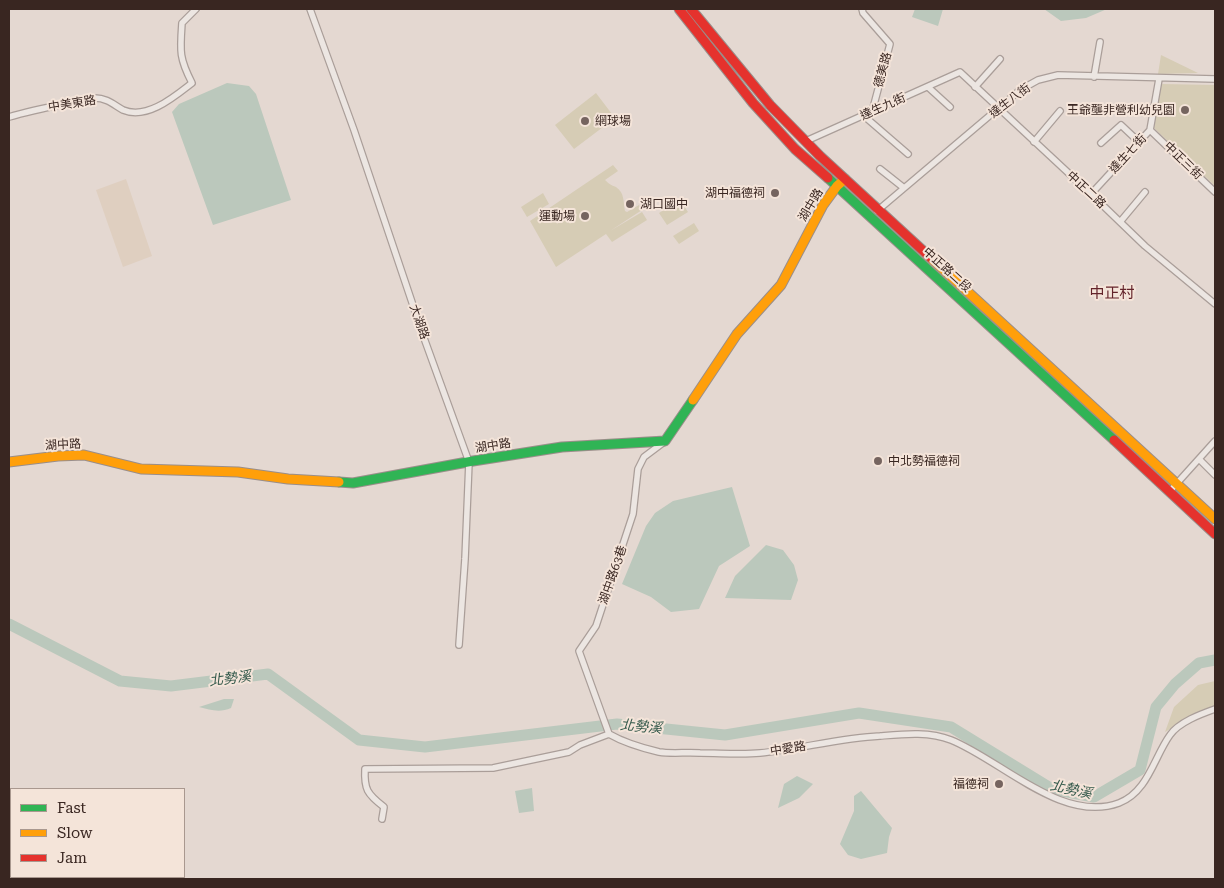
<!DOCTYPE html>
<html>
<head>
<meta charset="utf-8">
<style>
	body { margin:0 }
	#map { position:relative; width:1224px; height:888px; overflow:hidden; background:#e4d8d1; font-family:"Roboto Serif",serif }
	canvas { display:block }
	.frame { position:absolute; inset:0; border:10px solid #392621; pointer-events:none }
	.legend { position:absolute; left:10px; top:788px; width:175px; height:90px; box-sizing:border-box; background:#f4e4d9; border:1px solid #a9988f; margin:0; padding:6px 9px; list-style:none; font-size:15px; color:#392621 }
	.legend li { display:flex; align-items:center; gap:10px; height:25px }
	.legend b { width:25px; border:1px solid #a9988f }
</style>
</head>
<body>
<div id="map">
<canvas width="1224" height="888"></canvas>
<div class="frame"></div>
<ul class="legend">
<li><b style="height:6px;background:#30b455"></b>Fast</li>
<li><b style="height:6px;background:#ff9f0a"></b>Slow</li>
<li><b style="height:6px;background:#e5322d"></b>Jam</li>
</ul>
</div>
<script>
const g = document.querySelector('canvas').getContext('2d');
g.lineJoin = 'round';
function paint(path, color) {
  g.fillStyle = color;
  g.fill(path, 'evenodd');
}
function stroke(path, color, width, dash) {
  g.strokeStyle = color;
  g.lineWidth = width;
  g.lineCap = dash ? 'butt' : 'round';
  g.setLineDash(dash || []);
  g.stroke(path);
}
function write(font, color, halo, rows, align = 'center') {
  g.font = font + ' "Roboto Serif","Noto Sans TC",serif';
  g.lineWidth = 4;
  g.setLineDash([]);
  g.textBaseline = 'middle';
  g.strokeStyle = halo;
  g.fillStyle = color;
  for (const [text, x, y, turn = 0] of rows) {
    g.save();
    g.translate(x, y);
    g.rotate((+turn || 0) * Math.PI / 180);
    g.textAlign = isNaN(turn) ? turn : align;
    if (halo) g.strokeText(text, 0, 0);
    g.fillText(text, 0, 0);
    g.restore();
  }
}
paint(new Path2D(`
	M126 179 152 256 123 267 96 190Z`), '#dfcfc0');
paint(new Path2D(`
	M1161 55 1198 73 1158 74Z
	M1161 84 1215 85V186L1154 128Z
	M596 93 615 118 574 149 555 125Z
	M613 165 618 171 605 180C609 184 611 185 616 187 625 193 623 202 625 211L627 212 639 205 642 210 610 231 642 212 647 220 612 242 606 234 556 267 530 221Z
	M543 193 549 204 527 217 521 207Z
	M680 200 688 212 667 225 659 213Z
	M694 223 699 231 679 244 673 236Z
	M1215 681V706L1200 712 1165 732 1174 707 1198 685Z`), '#d6ccb5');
paint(new Path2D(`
	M915 9H943L938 26 912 17Z
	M1044 9H1107L1086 18 1061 21Z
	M227 83 249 86 256 94 291 200 213 225 172 112 179 104Z
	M732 487 750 546 719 566 699 609 671 612 651 597 622 584 646 526 655 513 673 501Z
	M766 545 783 550 794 565 798 580 791 600 725 598 735 576Z
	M224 699H234L231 708C220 713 210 710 199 707Z
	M797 776 813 784 799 798 778 808 784 784Z
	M532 788 534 811 519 813 515 791Z
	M861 791 892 828 889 837 887 853 861 859 848 855 840 844 854 811V796Z`), '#bbc8bc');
stroke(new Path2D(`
	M9 624 120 681 171 686 268 674 359 740 425 747 617 724 725 735 859 713 951 727 1052 789 1094 797 1140 770 1156 707 1175 684 1199 663 1215 660`), '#bbc8bc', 11);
const street = new Path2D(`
	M310 9 354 130 424 338 469 462 465 559 459 645
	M862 9 863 13 890 44 872 112
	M1094 77 1100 42
	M928 87 950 107
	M975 87 1000 59
	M864 116 908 154
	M9 117C29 111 49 107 69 103 77 101 87 98 95 98 107 98 114 105 123 110 147 120 174 97 192 83 179 58 180 51 182 23L196 9
	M1150 130 1215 192
	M806 141 960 72 1091 194 1145 246 1215 304
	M1034 142 1060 111
	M1101 143 1121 125 1139 142
	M880 169 904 188
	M1091 194 1150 130 1159 79
	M877 211 1020 90 1038 80 1058 75 1215 79
	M1120 222 1145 192
	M1199 459 1215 475
	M1170 491 1215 441
	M609 734 579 651 596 626 633 514 638 469 644 457 664 442
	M382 819 384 807C367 794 364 789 365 769L493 768 569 752 580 745 609 734C623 742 642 748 659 752 671 754 687 752 700 753 720 753 741 755 760 753 800 749 840 738 880 736 903 734 929 731 951 740 1001 760 1062 824 1119 803 1148 792 1154 757 1170 735 1179 722 1201 714 1215 709`);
const fast = new Path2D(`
	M828 178 1114 440
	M339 482 353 483 473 461 562 447 665 441 693 400`);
const slow = new Path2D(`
	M931 258 1215 519
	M693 400 737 334 781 285 823 205 837 186 845 179
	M9 462 58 456 84 455 141 469 238 472 288 479 339 482`);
const jam = new Path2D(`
	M679 9 753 103 795 149 828 178
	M691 9 770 105 820 156 931 258
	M1114 440 1215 534`);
stroke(street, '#aa9e99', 8);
stroke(fast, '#9a8e8a', 11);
stroke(slow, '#9a8e8a', 11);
stroke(jam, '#9a8e8a', 11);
stroke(street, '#ece6e2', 5.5);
stroke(fast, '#30b455', 9);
stroke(slow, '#ff9f0a', 9);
stroke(jam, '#e5322d', 9);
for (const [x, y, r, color] of [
	[1185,110,5,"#75645f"],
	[585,121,5,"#75645f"],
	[775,193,5,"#75645f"],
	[630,204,5,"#75645f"],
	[585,216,5,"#75645f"],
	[878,461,5,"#75645f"],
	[999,784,5,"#75645f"]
]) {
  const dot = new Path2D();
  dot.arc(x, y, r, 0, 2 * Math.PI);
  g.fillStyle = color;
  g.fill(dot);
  stroke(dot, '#f4e4d9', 2);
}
write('12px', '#392621', '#f4e4d9', [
	["德美路",883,70,-75],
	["達生八街",1010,101,-37],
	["中美東路",72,104,-9],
	["達生九街",883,107,-24],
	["達生七街",1128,154,-47],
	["中正三街",1183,161,44],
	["中正二路",1086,190,43],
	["湖中路",811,205,-59],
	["中正路二段",947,270,42],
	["大湖路",419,322,71],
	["湖中路",63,445,-3],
	["湖中路",493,446,-9],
	["湖中路63巷",613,575,-71],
	["中愛路",788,749,-9]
]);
write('12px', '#392621', '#f4e4d9', [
	["王爺壟非營利幼兒園",1175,110],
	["網球場",595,121,"left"],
	["湖中福德祠",765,193],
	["湖口國中",640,204,"left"],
	["運動場",575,216],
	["中北勢福德祠",888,461,"left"],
	["福德祠",989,784]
], 'right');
write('italic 14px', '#32584a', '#f4e4d9', [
	["北勢溪",230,679,-7],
	["北勢溪",641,727,5],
	["北勢溪",1071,790,12]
]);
write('15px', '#63232a', '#f4e4d9', [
	["中正村",1112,294]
]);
</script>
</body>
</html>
